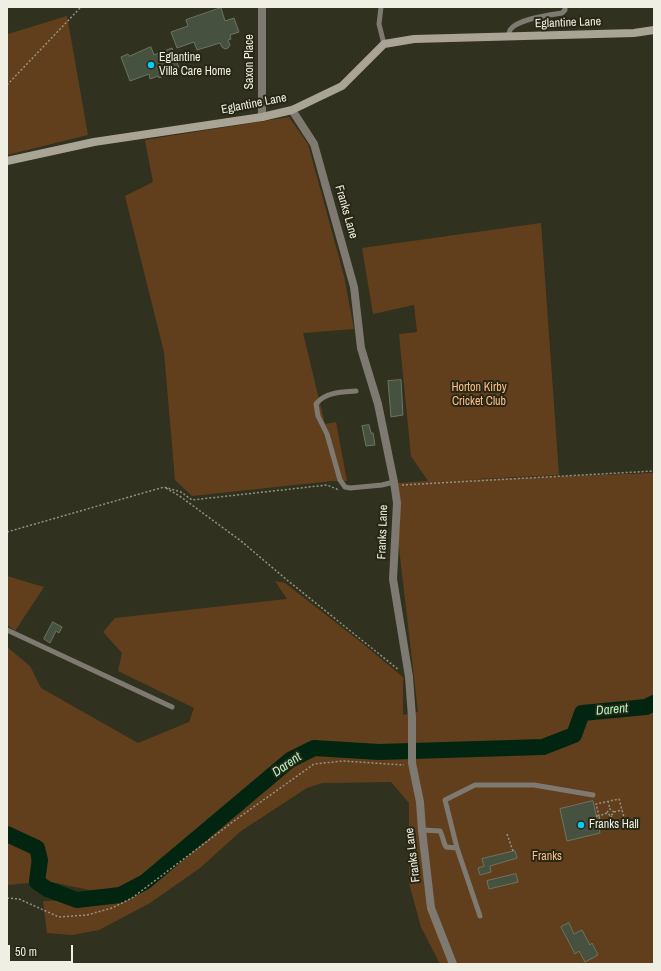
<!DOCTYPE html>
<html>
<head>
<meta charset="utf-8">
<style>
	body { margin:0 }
	#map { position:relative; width:661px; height:971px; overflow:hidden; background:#31311f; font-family:"Archivo Narrow",sans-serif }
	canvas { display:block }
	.frame { position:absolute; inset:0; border:8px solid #efefe4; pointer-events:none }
	.scale { position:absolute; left:8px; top:945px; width:65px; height:18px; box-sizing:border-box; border:2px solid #efefe4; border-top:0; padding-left:5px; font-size:12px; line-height:14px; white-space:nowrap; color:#efefe4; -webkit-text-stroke:3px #282715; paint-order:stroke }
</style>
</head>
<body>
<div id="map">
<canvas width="661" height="971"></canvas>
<div class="frame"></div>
<div class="scale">50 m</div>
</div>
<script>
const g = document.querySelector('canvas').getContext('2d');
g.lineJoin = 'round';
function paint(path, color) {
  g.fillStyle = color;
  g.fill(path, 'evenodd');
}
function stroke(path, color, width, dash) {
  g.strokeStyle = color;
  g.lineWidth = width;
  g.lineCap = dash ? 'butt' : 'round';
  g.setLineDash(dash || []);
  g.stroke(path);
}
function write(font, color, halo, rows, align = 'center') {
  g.font = font + ' "Archivo Narrow",sans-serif';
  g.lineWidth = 4;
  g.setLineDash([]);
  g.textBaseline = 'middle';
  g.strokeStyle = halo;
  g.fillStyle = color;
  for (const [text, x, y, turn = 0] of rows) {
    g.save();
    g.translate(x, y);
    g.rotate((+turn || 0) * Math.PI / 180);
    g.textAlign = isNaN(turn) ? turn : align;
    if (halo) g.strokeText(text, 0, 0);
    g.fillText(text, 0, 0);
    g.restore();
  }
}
paint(new Path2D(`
	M67 16 88 135 7 155V50L8 34Z
	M289 117 308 144 344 276 354 329 303 333 325 424 336 422 347 481H332L192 496 175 480 164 352 125 196 153 182 145 140Z
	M541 223 559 475 456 480 654 473V964H440L421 927 409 883V803L391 782 322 783 307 788 241 831 200 868 150 903 99 930 72 935 47 933 43 901 79 900 103 893 42 880V842L7 826V647L30 666 41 688 138 743 189 722 194 708 118 671 122 653 103 632 115 618 287 599 275 581 285 583 362 643 404 678 403 681V715L418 712 399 548 398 483 428 481 411 456 399 334 417 332 414 305 373 314 362 248ZM536 751 481 756 440 757 535 751Z
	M7 576 44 587 15 631 7 625Z
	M7 840 32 851 29 883 7 885Z`), '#623f1c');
stroke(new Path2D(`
	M7 834 37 848 40 860 37 882 47 889 77 900 120 895 145 882 290 760 314 748 379 752 543 747 574 735 582 713 646 707 654 703`), '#022511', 16);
const building = new Path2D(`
	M221 8 225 21 234 18 239 32 230 35 231 39 228 40 230 45 228 48 225 49 222 47 220 43 197 50 194 42 177 48 171 32 188 26 186 20Z
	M151 47 154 55 172 48 179 68 177 69 178 70 159 78 158 76 150 79 149 74 130 81 121 57 128 54 129 56Z
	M401 380 403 415 391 417 388 381Z
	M369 425 371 433H373L375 445 366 446 362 426Z
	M53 622 62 627 59 633 56 631 50 643 44 639Z
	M593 801 600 833 567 841 560 809Z
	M515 851 517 858 490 866 491 872 480 875 478 868 484 866 482 859Z
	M516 874 518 882 489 889 487 881Z
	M569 923 574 934 582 930 590 945 592 943 598 955 585 962 579 951 575 954 561 927Z`);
paint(building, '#47513f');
stroke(building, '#6a7562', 1);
stroke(new Path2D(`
	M7 85 81 7
	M402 485 654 471
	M166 488 181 497 241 541 287 580 399 670
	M7 532 164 487 181 492 192 500 327 485 339 490
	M608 801 610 809
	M614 812 622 810
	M596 816H599L601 827 625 821 619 799 596 804 599 816 607 813 611 816 614 812 610 809 608 811 607 813
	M611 816 613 824
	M507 834 513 851
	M7 898 19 899 59 917 87 915 112 908 132 898 234 821 314 764 343 761 404 765`), '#939384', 1.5, [2, 2]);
stroke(new Path2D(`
	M381 7 379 24 384 44
	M508 37C509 35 509 32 510 30 517 19 549 15 562 13L565 10V7
	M356 391C342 392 325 392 316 404L318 416 327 434 340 480 345 487 350 488 382 485 394 482
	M7 630 172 707
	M422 830 440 831C443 836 443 842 446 847L457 848
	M480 916 457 848 445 800 475 785H534L593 795`), '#7e7a71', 5);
stroke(new Path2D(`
	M262 7V117
	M292 110 314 144 354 287 361 348 378 404 394 482 397 503 393 579 409 677 412 717V763L420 802 422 830 431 908 453 964`), '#7e7a71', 8);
stroke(new Path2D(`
	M7 161 94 142 262 117 292 110 342 86 384 44 414 39 634 33 654 30`), '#aaa496', 8);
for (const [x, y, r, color] of [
	[151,65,4,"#07cbf9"],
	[581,825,4,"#07cbf9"]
]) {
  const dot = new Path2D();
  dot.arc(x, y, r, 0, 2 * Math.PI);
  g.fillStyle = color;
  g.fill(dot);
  stroke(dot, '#282715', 1.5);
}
write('12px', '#efefe4', '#282715', [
	["Eglantine Lane",568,23,-2],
	["Saxon Place",250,62,-90],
	["Eglantine Lane",254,104,-11],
	["Franks Lane",346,212,74],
	["Franks Lane",383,532,-88],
	["Franks Lane",413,855,-97]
]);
write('12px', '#efefe4', '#282715', [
	["Eglantine",159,58],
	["Villa Care Home",159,72],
	["Franks Hall",589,825]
], 'left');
write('12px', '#fcbe88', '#282715', [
	["Horton Kirby",479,388],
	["Cricket Club",479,402],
	["Franks",547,857]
]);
write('italic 13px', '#adf6c4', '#282715', [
	["Darent",612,710,-5],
	["Darent",287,765,-35]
]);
</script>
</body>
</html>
